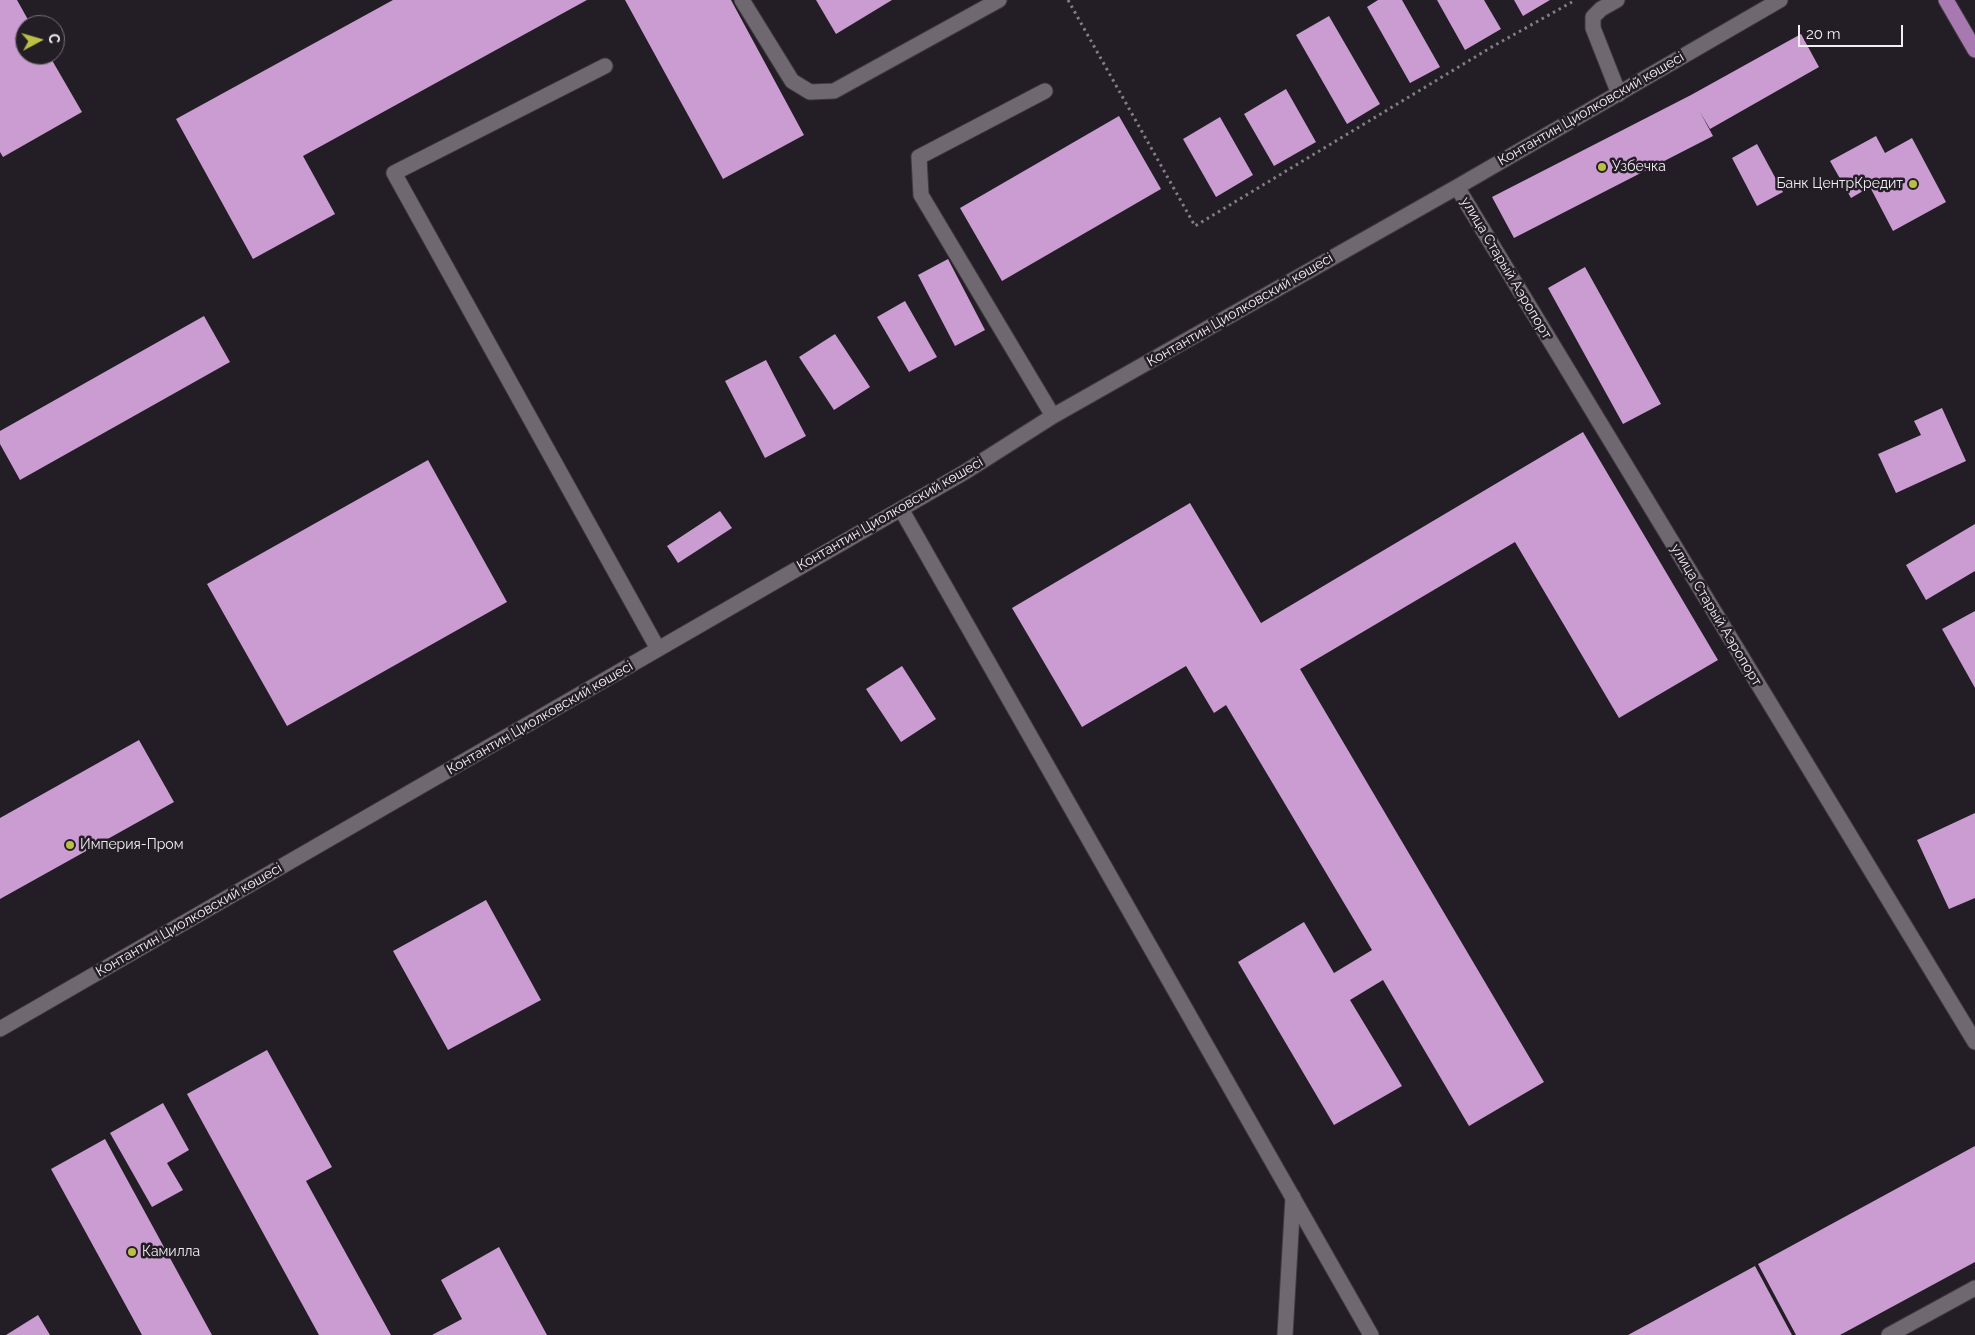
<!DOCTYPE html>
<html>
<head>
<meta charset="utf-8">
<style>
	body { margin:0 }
	#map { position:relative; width:1975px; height:1335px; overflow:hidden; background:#231d25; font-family:Raleway,sans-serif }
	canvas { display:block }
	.north { position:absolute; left:15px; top:15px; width:50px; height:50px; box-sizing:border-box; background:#231d25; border:1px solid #767177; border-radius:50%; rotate:84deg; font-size:14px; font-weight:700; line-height:20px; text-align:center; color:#f2eef3 }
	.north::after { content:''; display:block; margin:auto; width:18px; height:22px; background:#bac045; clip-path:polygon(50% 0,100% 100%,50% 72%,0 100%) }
	.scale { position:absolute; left:1798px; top:25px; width:105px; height:22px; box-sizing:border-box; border:2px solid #f2eef3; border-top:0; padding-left:6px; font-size:15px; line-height:18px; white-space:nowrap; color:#f2eef3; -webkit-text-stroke:4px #231d25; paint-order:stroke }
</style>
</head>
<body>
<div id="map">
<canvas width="1975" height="1335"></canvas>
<div class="north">С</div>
<div class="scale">20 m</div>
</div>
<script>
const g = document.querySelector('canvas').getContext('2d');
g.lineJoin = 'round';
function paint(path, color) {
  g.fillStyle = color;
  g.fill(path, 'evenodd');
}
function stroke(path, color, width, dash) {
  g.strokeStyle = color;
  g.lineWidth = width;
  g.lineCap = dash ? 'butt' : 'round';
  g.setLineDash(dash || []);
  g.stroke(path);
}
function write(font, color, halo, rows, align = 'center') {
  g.font = font + ' Raleway,sans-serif';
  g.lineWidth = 5;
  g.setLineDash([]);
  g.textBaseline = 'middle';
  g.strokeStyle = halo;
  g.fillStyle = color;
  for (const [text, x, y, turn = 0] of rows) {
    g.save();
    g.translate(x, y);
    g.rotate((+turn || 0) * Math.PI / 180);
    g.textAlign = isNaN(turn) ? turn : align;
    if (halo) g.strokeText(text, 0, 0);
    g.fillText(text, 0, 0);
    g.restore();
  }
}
paint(new Path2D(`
	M0 0H17L31 25H25V55H49L82 112 3 157 0 152Z
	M393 0H587L303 156 335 214 253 259 176 119Z
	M625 0H731L804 135 723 179Z
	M816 0H892L836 34Z
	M1378 0H1402L1440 67 1410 83 1367 7Z
	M1437 0H1484L1501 29 1465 50Z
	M1514 0H1550L1523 16Z
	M1329 16 1380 104 1347 124 1296 35Z
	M1801 34 1819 67 1710 129 1700 112 1713 136 1514 238 1492 197 1691 95Z
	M1286 89 1316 142 1274 166 1244 114Z
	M1119 116 1161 189 1002 281 960 208Z
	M1220 117 1253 175 1216 197 1183 139Z
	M1876 136 1885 153 1912 138 1946 202 1893 231 1870 187 1851 198 1830 161Z
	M1757 144 1783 192 1757 206 1732 158Z
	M948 259 985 330 955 346 918 275Z
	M1585 267 1661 404 1623 424 1548 288Z
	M905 301 937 357 909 372 877 317Z
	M204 316 230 362 20 480 0 444V431Z
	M835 334 870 387 834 410 799 357Z
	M766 360 806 436 765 458 725 381Z
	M1942 408 1966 461 1896 493 1878 454 1921 435 1914 421Z
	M1583 432 1718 660 1619 718 1515 542 1300 669 1544 1082 1469 1126 1383 980 1350 1000 1402 1086 1334 1125 1238 962 1304 922 1334 973 1372 950 1226 705 1214 713 1186 666 1082 727 1012 608 1190 503 1261 623Z
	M428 460 507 602 287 726 207 584Z
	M720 511 732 528 678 563 667 546Z
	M1975 524V571L1926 600 1906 565Z
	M1975 611V688L1942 629Z
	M902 666 936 719 901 742 866 689Z
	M139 740 174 802 0 899V818Z
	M1975 813V898L1949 909 1917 840Z
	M486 900 541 1000 448 1050 393 951Z
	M267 1050 332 1167 306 1181 391 1335H319L187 1094Z
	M163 1103 189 1150 167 1163 183 1190 152 1207 110 1133Z
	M105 1139 212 1335H142L51 1169Z
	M1975 1146V1262L1840 1335H1796L1758 1264Z
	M499 1247 547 1335H432L462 1319 441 1280Z
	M1755 1266 1792 1335H1628Z
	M38 1315 50 1335H6Z`), '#ca9cd2');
const minor = new Path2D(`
	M742 0 792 81 810 92 834 91 999 0
	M1617 0 1601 9 1593 17V28L1619 94
	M605 66 394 173 658 649
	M1045 91 919 157 921 195 1053 416
	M1457 187 1975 1042
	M901 509 1371 1335
	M0 1029 965 472 1053 416 1457 187 1780 0
	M1285 1335 1293 1197
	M1889 1335 1975 1288`);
const major = new Path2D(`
	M1946 0 1975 50`);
stroke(minor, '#3f3a40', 17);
stroke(major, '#3f3a40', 17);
stroke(new Path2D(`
	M1068 0 1195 226 1490 48 1572 2`), '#837e85', 3, [2.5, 4]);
stroke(minor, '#706871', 15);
stroke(major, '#a878b0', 15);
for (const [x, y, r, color] of [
	[1602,167,5,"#bac045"],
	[1913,184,5,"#bac045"],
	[70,845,5,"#bac045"],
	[132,1252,5,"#bac045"]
]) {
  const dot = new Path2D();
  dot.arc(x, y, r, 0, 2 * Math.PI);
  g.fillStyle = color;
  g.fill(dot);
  stroke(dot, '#231d25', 2);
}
write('14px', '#f2eef3', '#231d25', [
	["Контантин Циолковский көшесі",1591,109,-30],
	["улица Старый Аэропорт",1506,268,59],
	["Контантин Циолковский көшесі",1240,310,-30],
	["Контантин Циолковский көшесі",890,514,-30],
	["улица Старый Аэропорт",1716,615,59],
	["Контантин Циолковский көшесі",540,718,-30],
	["Контантин Циолковский көшесі",189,920,-30]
]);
write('14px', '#f2eef3', '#231d25', [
	["Узбечка",1612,167],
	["Банк ЦентрКредит",1903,184,"right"],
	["Империя-Пром",80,845],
	["Камилла",142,1252]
], 'left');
</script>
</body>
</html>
